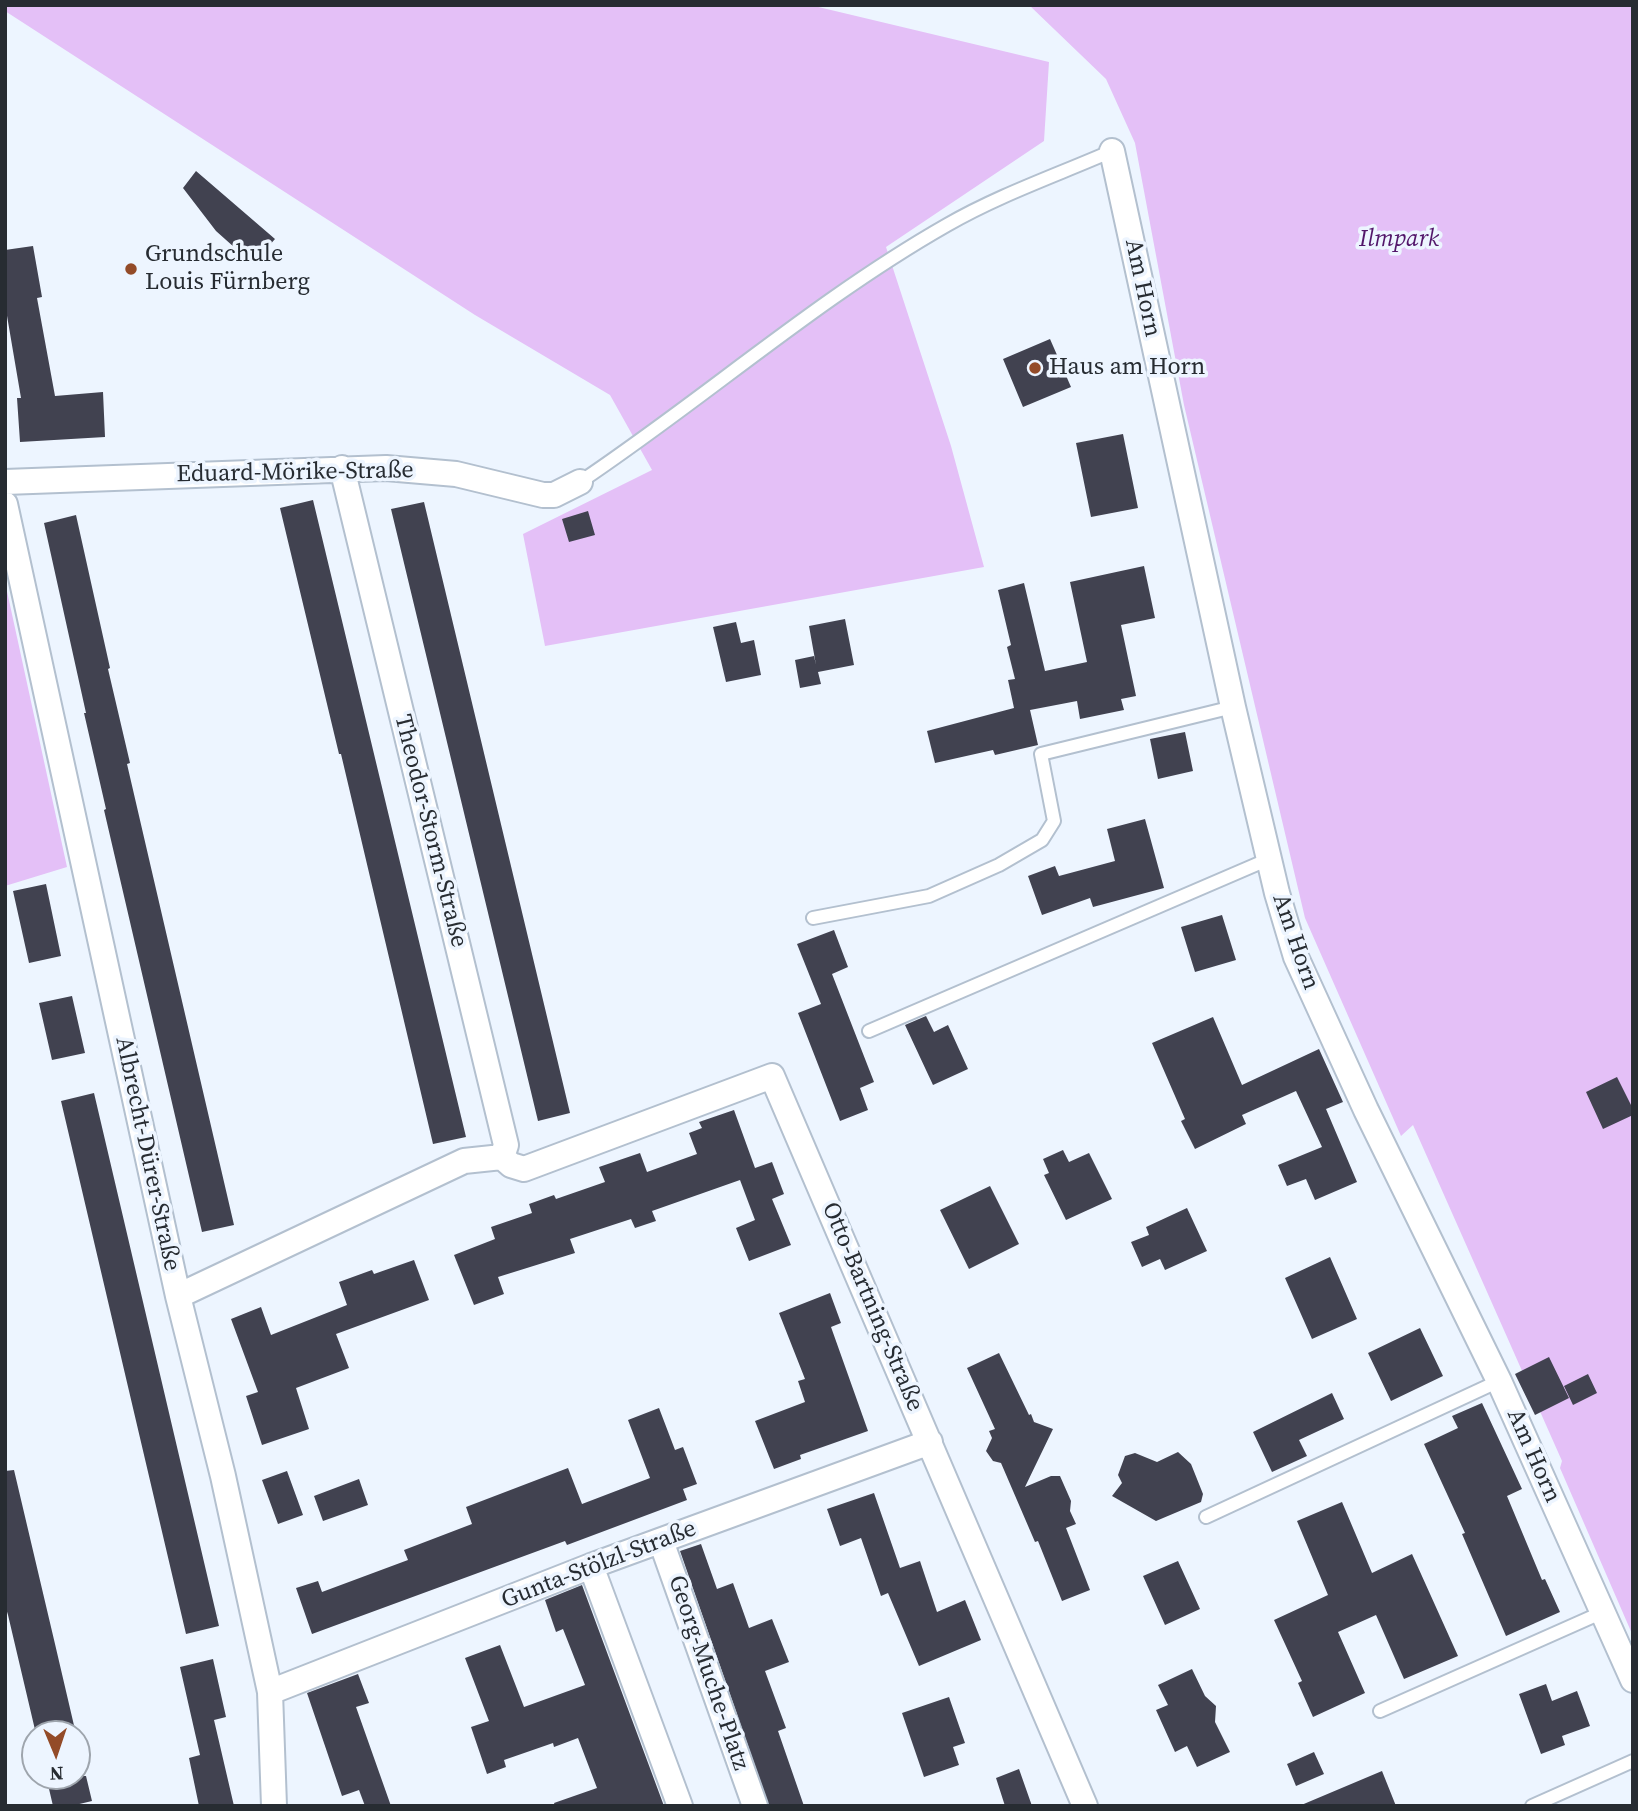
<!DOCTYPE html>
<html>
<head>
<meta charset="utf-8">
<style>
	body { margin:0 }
	#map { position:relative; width:1638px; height:1811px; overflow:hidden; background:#edf5ff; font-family:"Source Serif 4",serif }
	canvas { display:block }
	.frame { position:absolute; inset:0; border:7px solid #272c32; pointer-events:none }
	.north { position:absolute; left:21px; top:1720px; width:70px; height:70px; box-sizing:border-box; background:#edf5ff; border:2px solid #9ea5ad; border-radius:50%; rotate:178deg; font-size:19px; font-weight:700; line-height:28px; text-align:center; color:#272c32 }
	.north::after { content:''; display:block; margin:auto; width:24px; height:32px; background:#934b28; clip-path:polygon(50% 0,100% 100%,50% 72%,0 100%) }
</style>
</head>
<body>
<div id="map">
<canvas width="1638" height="1811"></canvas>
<div class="frame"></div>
<div class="north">N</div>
</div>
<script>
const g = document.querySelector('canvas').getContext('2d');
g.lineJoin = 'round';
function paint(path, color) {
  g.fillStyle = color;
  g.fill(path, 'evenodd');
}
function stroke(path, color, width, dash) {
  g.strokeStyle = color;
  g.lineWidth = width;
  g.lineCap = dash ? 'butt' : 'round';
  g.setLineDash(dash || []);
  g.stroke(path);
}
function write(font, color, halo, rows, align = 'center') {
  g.font = font + ' "Source Serif 4",serif';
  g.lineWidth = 7;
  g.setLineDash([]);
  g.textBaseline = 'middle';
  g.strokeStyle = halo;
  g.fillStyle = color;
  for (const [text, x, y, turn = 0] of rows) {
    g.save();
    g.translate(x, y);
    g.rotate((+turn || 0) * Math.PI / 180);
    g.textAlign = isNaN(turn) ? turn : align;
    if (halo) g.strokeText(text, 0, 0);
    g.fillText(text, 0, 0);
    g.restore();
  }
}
paint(new Path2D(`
	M5 5H810L1049 62 1044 141 886 247 951 446 984 567 545 646 523 534 652 470 610 395 475 315 5 11Z
	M1029 5H1633V1636L1560 1468 1562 1461 1413 1125 1401 1136 1305 918 1184 405 1135 143 1106 79Z
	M5 582 67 867 5 886Z`), '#e4c0f7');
paint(new Path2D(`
	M196 171 275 239 253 264 216 231 183 188Z
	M33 246 42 297 37 298 55 396 103 392 105 437 20 442 17 398H21L5 304V250Z
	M1050 339 1071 387 1023 407 1003 359Z
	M1123 434 1138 508 1091 517 1076 443Z
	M313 500 466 1137 433 1144 341 754H339L280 508Z
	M424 502 570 1113 538 1121 391 509Z
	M588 511 595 535 569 542 562 519Z
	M76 515 110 668 108 669 130 763 127 764 149 859 234 1225 202 1232 104 810 106 809 84 713H86L44 523Z
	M1144 566 1155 618 1121 625 1136 696 1121 699 1124 710 1080 719 1077 701 1030 710 1038 745 995 755 993 750 935 763 927 731 1014 708 1008 680 1015 679 1007 647 1011 645 998 590 1024 583 1045 671 1087 662 1070 582Z
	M845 619 854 665 818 672 821 684 800 688 795 660 814 656 816 665 809 626Z
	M736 622 741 643 754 640 761 675 726 682 713 627Z
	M1185 732 1193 771 1158 779 1150 739Z
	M1145 819 1164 888 1093 907 1090 898 1042 915 1028 876 1055 866 1059 876 1115 861 1107 829Z
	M46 884 61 956 29 963 13 891Z
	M1222 915 1236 960 1195 972 1181 927Z
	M834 930 848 967 832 974 874 1082 860 1088 868 1110 840 1121 798 1013 821 1004 797 944Z
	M72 996 85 1053 52 1060 39 1003Z
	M926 1016 934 1032 948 1025 968 1069 933 1085 905 1025Z
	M1213 1017 1242 1085 1319 1049 1343 1102 1326 1109 1357 1182 1315 1200 1306 1179 1287 1186 1278 1165 1322 1147 1296 1091 1242 1115 1246 1124 1195 1149 1181 1121 1185 1119 1152 1043Z
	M1617 1077 1633 1109V1115L1603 1129 1586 1092Z
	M94 1093 219 1626 186 1634 61 1101Z
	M734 1110 755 1168 772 1162 784 1194 772 1199 791 1245 749 1261 736 1228 755 1220 740 1180 652 1211 656 1221 635 1228 631 1219 570 1239 575 1253 498 1277 504 1294 474 1305 454 1255 495 1239 491 1227 532 1213 529 1204 554 1195 556 1199 605 1182 599 1167 640 1153 647 1172 697 1154 689 1133 702 1128 699 1122Z
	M1063 1150 1069 1162 1089 1153 1112 1199 1066 1220 1044 1175 1049 1173 1043 1159Z
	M990 1186 1019 1244 969 1269 940 1210Z
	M1187 1208 1207 1251 1165 1270 1160 1259 1142 1267 1131 1242 1149 1235 1146 1227Z
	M1330 1257 1357 1319 1312 1339 1285 1278Z
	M414 1260 429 1300 336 1334 349 1368 296 1388 309 1429 262 1445 246 1396 258 1392 231 1319 261 1307 271 1335 347 1305 339 1282 372 1270 374 1274Z
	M830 1293 841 1323 831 1327 868 1431 800 1455 801 1459 774 1469 755 1421 805 1402 798 1381 805 1379 779 1313Z
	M1420 1328 1443 1376 1391 1401 1368 1353Z
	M999 1353 1029 1415 1031 1414 1034 1422 1053 1429 1025 1487 1051 1476H1060L1071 1501 1070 1511 1076 1524 1066 1528 1090 1590 1062 1601 1038 1541 1035 1542 1001 1463 993 1461 986 1451 992 1438 989 1431 995 1429 967 1368Z
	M1549 1357 1569 1398 1535 1415 1515 1374Z
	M1588 1374 1597 1393 1573 1405 1564 1386Z
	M1332 1393 1344 1419 1299 1440 1307 1456 1272 1472 1253 1432Z
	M1482 1403 1522 1489 1507 1496 1542 1580 1545 1579 1560 1612 1506 1636 1462 1534 1465 1533 1424 1444 1458 1428 1452 1416Z
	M659 1408 675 1450 683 1447 697 1484 683 1489 687 1500 567 1545 565 1541 312 1634 296 1588 318 1581 322 1592 408 1560 404 1550 472 1524 466 1507 568 1468 582 1504 650 1478 628 1420Z
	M1178 1452 1191 1464 1203 1494 1201 1502 1156 1521 1112 1496 1122 1483 1118 1475 1125 1456 1135 1453 1157 1462Z
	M14 1470 55 1644 76 1734H36L8 1615 5 1605V1471Z
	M287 1471 303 1515 278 1524 262 1480Z
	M359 1479 368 1505 323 1521 314 1496Z
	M874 1493 900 1568 920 1561 937 1612 965 1600 981 1640 919 1666 888 1593 881 1596 861 1538 840 1546 827 1509Z
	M1342 1502 1372 1573 1412 1554 1458 1656 1404 1679 1376 1615 1338 1632 1365 1693 1313 1717 1298 1683 1302 1681 1274 1620 1328 1595 1297 1521Z
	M701 1544 717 1589 733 1583 749 1628 772 1619 789 1662 765 1671 786 1728 778 1731 804 1806H769L680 1551Z
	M1178 1561 1200 1609 1165 1625 1143 1576Z
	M582 1585 664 1806H555L554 1803 597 1788 578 1738 554 1747 553 1743 504 1760 506 1767 487 1774 471 1727 489 1721 465 1658 500 1645 524 1707 585 1685 563 1629 556 1632 545 1600Z
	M213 1659 226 1717 214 1720 234 1806H199L189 1758 200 1755 180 1667Z
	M1192 1669 1205 1696 1216 1706 1215 1722 1230 1752 1197 1767 1187 1746 1175 1752 1156 1710 1168 1705 1158 1685Z
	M358 1674 369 1703 356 1707 391 1806H365L359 1790 342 1796 307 1693Z
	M1546 1684 1552 1701 1577 1691 1590 1726 1562 1736 1565 1745 1541 1754 1519 1694Z
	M949 1697 965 1743 953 1747 959 1765 924 1777 902 1713Z
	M1314 1752 1324 1774 1296 1786 1287 1764Z
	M1019 1769 1032 1806H1005L996 1778Z
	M1382 1771 1396 1806H1299Z
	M46 1776H86L92 1801 71 1806H53Z`), '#414250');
const service = new Path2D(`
	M580 482C704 399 817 299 947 225 999 195 1057 175 1112 151
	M813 918 929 896 999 865 1042 840 1054 821 1041 754 1233 707
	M869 1031 1269 859
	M1206 1517 1499 1381
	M1380 1711 1603 1612
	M1532 1806 1633 1761`);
const minor = new Path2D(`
	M1112 151 1233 707 1277 893 1296 957 1366 1110 1499 1381 1633 1680
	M5 482 386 468 456 474 543 495H554L580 482
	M5 504 178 1296 223 1476 270 1692 274 1806
	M502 1157 511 1165 524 1169 772 1076 1085 1806
	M178 1296 464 1161 502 1157 506 1145 342 468
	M661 1541 755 1806
	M591 1566 680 1806
	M270 1692 591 1566 930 1442`);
stroke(service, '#b3c0cf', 16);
stroke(minor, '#b3c0cf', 28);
stroke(service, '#fff', 12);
stroke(minor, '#fff', 24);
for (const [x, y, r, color] of [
	[131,269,7,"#934b28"],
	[1035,368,7,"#934b28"]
]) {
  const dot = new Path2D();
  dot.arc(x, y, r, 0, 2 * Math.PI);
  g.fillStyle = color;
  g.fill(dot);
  stroke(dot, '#edf5ff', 2.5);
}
write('italic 24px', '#52166a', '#edf5ff', [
	["Ilmpark",1399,240]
]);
write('24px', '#272c32', '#edf5ff', [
	["Grundschule",145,255],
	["Louis Fürnberg",145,283],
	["Haus am Horn",1049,368]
], 'left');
write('24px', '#272c32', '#edf5ff', [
	["Am Horn",1142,288,78],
	["Eduard-Mörike-Straße",295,473,-1],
	["Theodor-Storm-Straße",430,831,76],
	["Am Horn",1295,942,71],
	["Albrecht-Dürer-Straße",147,1154,78],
	["Otto-Bartning-Straße",872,1307,67],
	["Am Horn",1533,1456,66],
	["Gunta-Stölzl-Straße",599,1565,-21],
	["Georg-Muche-Platz",708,1673,71]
]);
</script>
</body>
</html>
